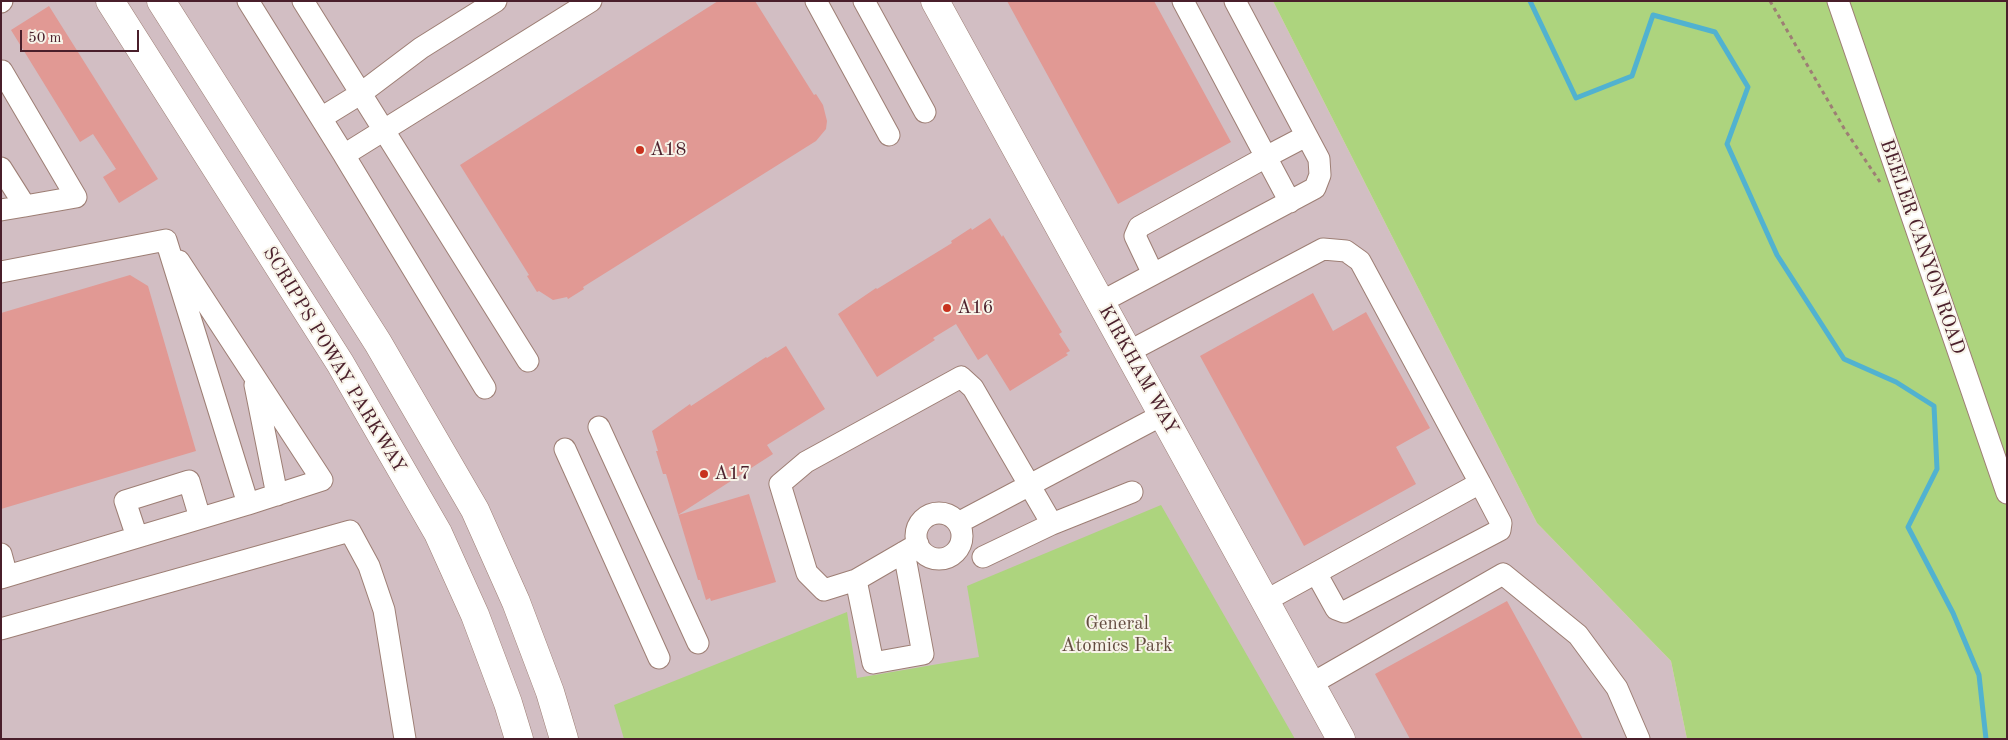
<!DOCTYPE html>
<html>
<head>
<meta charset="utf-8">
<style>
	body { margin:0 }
	#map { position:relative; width:2008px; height:740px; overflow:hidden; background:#f0debe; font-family:"Old Standard TT",serif }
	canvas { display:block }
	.frame { position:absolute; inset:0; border:2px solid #4a1f2b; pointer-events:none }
	.scale { position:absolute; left:20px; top:30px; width:119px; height:22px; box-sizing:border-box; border:2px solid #4a1f2b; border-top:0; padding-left:6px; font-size:15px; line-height:18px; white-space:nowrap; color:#4a1f2b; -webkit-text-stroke:4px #f7f3e8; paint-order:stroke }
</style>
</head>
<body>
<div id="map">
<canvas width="2008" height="740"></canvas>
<div class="frame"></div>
<div class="scale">50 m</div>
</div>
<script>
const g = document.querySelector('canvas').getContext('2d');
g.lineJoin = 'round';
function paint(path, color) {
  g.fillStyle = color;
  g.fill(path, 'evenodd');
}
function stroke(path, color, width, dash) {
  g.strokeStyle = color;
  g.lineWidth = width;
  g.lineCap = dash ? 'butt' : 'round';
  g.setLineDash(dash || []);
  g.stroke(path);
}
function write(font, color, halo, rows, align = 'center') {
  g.font = font + ' "Old Standard TT",serif';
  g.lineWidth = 4;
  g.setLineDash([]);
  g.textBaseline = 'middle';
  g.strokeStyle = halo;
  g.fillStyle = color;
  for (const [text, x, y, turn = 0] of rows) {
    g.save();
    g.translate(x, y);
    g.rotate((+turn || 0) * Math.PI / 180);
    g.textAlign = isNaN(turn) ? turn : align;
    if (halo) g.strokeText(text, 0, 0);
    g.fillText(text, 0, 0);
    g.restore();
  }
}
paint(new Path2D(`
	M1 1H1273L1537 523 1671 661 1687 739H1Z`), '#d2bec3');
paint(new Path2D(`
	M1273 1H2007V739H1687L1671 661 1537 523Z
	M1161 505 1295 739H624L614 705 847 612 857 678 979 657 967 586Z`), '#add47e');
stroke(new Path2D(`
	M1530 1 1576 98 1632 76 1653 15 1715 32 1748 87 1727 144 1777 255 1844 359 1896 382 1934 406 1937 469 1908 527 1953 613 1979 675 1986 739`), '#51b2d0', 5);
paint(new Path2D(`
	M718 1H755L814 95 816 94 823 105 827 121 826 129 816 141 583 287 584 289 568 299 567 297 553 300 539 291 537 292 527 276 529 275 460 165Z
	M1007 1H1154L1231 142 1118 204Z
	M49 6 158 179 119 203 103 177 116 169 93 134 80 142 11 30Z
	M990 218 1002 237 1003 235 1062 332 1059 334 1070 351 1066 353 1068 355 1010 391 987 354 978 360 956 324 933 338 935 340 877 377 838 314 876 288 877 289 952 243 951 241 971 228 972 230Z
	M130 275 148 286 196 451 1 509V313Z
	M1313 293 1333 331 1366 312 1430 428 1396 447 1416 484 1304 546 1200 356Z
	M786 346 825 409 767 445 773 454 678 515 749 494 776 582 711 601 710 598 706 600 700 580H698L666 474H663L656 451H658L652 431 690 404 691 406 766 357 767 358Z
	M1507 601 1583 739H1410L1375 674Z`), '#e19994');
const minor = new Path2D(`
	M248 1 344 155
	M303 1 528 361
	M816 1 889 135
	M864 1 925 112
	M1183 1 1266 157 1306 136
	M1838 1 2007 493
	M1 2 2 1
	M2 71 76 197 25 206
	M321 118 360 94 421 48 496 1
	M1 168 25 206 1 210
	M179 261 322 480 248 504
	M1 272 166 240 248 504 1 578
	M1153 274 1135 236 1139 227 1266 157 1290 202
	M1101 302 1315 188 1320 175 1319 159 1235 1
	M1128 352 1323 249 1346 251 1360 261 1480 483 1265 601
	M255 385 277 495
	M485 388 344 155 591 1
	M599 427 698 643
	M565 449 659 658
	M916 536a23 23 0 1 1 46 0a23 23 0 1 1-46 0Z
	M958 523 1162 415
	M1052 524 1132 492
	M137 537 125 501 189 481 200 518
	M904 552 923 654 873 663 856 580 918 544
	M1 554 7 576
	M1316 573 1336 609 1344 612 1500 530 1501 523 1480 483
	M856 580 824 590 807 573 780 484 806 462 961 377 973 388 1052 524 983 557
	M1 629 350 531 369 566 384 610 405 739
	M1311 684 1503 574 1578 635 1617 688 1639 739`);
const major = new Path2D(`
	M110 1 340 363 438 533 475 615 508 703 519 739
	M161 1 378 343 475 510 516 602 550 692 564 739
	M935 1 1341 739`);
stroke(minor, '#9d7e74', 23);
stroke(major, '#9d7e74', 29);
stroke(new Path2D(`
	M1770 1 1845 130 1880 182`), '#9d7e74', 3, [4, 4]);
stroke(minor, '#fff', 21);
stroke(major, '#fff', 28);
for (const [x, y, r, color] of [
	[640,150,5,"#c8321e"],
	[947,308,5,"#c8321e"],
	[704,474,5,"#c8321e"]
]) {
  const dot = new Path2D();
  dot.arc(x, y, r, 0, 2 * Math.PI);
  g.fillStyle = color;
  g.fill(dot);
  stroke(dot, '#f7f3e8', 2);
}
write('19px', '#4a1f2b', '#f7f3e8', [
	["A18",650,150],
	["A16",957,308],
	["A17",714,474]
], 'left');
write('19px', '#4a1f2b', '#f7f3e8', [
	["BEELER CANYON ROAD",1922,247,71],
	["SCRIPPS POWAY PARKWAY",334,360,59],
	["KIRKHAM WAY",1138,370,61]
]);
write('19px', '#634c40', '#f7f3e8', [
	["General",1117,624],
	["Atomics Park",1117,646]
]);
</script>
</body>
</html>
